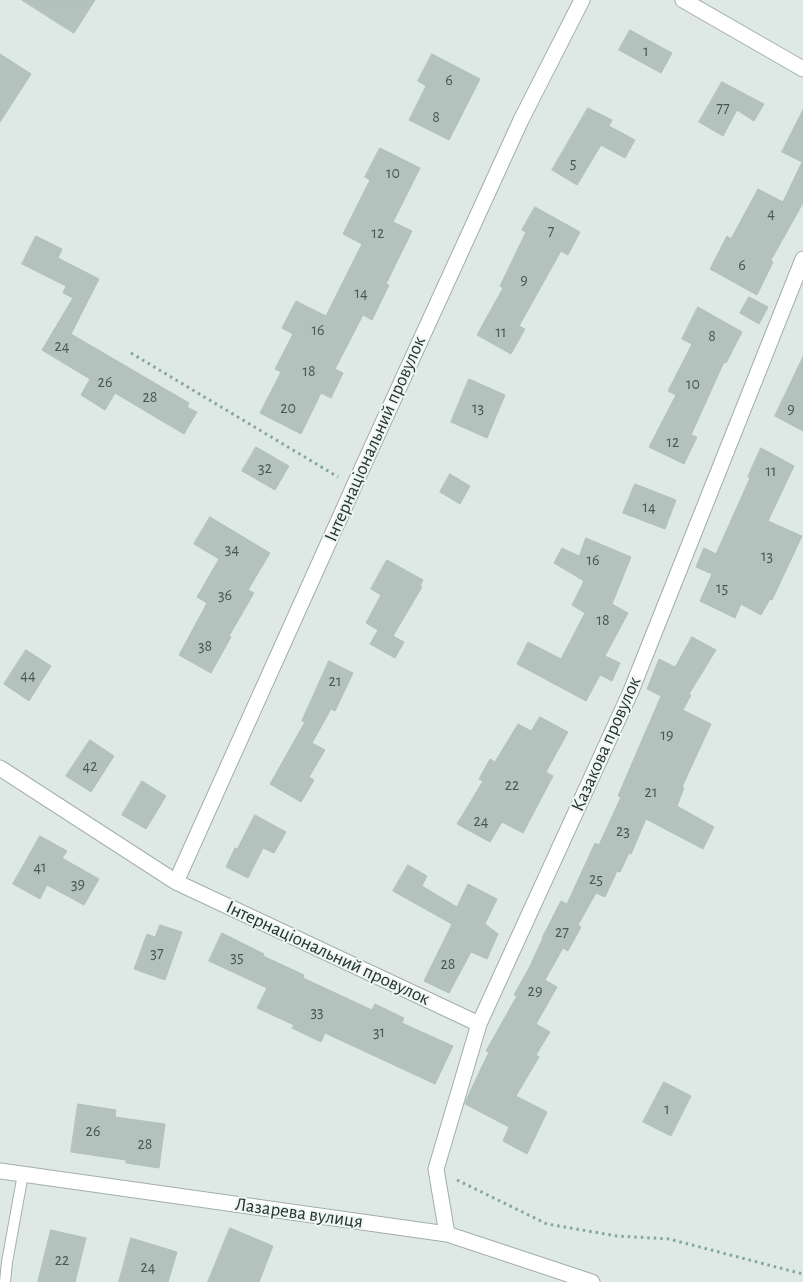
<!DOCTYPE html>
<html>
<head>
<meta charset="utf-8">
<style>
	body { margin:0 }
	canvas { display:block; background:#dee8e4 }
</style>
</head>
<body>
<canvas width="803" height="1282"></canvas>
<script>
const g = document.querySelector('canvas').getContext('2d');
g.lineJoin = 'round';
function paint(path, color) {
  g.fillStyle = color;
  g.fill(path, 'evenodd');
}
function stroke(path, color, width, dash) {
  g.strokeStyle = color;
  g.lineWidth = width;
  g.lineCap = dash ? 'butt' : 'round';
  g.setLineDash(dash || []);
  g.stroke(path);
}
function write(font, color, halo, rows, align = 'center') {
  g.font = font + ' "Alegreya Sans",sans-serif';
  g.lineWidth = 4;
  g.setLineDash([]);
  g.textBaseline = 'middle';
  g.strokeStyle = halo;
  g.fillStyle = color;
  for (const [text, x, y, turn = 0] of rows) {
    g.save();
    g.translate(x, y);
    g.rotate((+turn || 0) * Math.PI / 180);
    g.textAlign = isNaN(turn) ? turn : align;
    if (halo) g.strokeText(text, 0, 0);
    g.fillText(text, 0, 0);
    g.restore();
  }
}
const building = new Path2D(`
	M22 0H95L74 33Z
	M630 30 672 53 661 73 619 50Z
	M0 54 31 74 0 122Z
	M432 54 480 79 449 140 409 120 426 86 418 81Z
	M722 82 764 104 754 121 737 110 723 136 699 122Z
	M588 108 612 120 609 126 635 140 625 158 601 145 577 185 552 170Z
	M803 110V203L771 260 773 262 757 295 710 269 727 236 731 239 758 189 783 202 802 162 782 152Z
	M380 148 420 168 393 222 412 231 386 284 389 285 372 320 363 315 335 369 343 373 331 398 321 393 301 434 260 413 281 372 275 369 293 334 282 328 296 301 326 316 362 244 343 234 370 180 365 177Z
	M535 207 580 232 568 255 561 251 519 326 525 329 511 354 477 335 503 288 500 286 526 232 522 230Z
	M36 236 62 249 58 258 99 279 71 334 189 403 187 407 197 412 184 434 115 393 105 410 81 395 90 379 42 350 73 298 63 293 66 286 22 264Z
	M749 297 768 307 759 324 740 313Z
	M698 307 742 332 726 363 724 362 691 435 697 437 684 464 649 447 676 395 668 391 692 344 682 339Z
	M803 357V431L775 416Z
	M469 379 505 395 487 438 451 422Z
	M256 447 289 466 275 490 242 471Z
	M761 448 794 466 768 521 802 536 772 600 770 599 761 615 741 604 735 618 700 601 712 574 696 567 704 548 716 554 750 478 748 477Z
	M450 474 470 486 460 504 440 492Z
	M635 484 676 500 665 529 623 513Z
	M210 517 270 553 248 590 254 593 229 636 231 637 211 673 179 655 207 603 197 597 219 559 194 544Z
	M586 538 631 557 612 604 628 613 605 656 620 663 612 681 600 675 586 701 517 664 528 642 561 659 585 613 572 605 584 581 554 563 562 548 579 556Z
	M387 560 423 580 420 586 422 587 393 636 404 642 395 658 370 644 378 630 366 623 381 595 371 589Z
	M692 637 716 650 689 694 691 695 683 710 711 724 682 787 684 788 677 806 714 827 703 849 646 819 631 854 629 853 620 872 617 871 605 897 596 893 578 925 581 927 568 951 563 948 545 980 557 987 536 1024 550 1032 536 1055 539 1057 516 1096 547 1112 527 1154 503 1141 509 1127 465 1104 467 1098 489 1052 486 1051 517 996 514 995 529 968 543 938H542L561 901 567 904 595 843 599 845 621 797 618 796 661 696 647 689 659 659 675 667Z
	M26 650 51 666 29 701 4 684Z
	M329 661 353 673 335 711 331 709 312 743 325 750 309 777 314 780 301 802 270 784 305 722 302 721Z
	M540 717 568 732 546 772 553 776 523 833 502 822 490 842 457 824 483 781 479 779 490 759 495 762 518 724 531 731Z
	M90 740 114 756 91 792 66 776Z
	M142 781 166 796 146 829 122 815Z
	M255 815 286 832 274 853 263 848 248 878 226 867 235 848 237 849Z
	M40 836 67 851 62 858 99 879 84 905 47 885 40 899 13 884Z
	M408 865 427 876 422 886 457 907 468 884 497 899 485 924 498 934 487 959 471 952 449 993 424 981 452 924 393 891Z
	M160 925 182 932 165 980 134 969 147 934 155 937Z
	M222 933 264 954 263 956 304 975 303 978 372 1010 375 1004 404 1018 402 1023 453 1046 435 1084 325 1033 321 1042 292 1028 294 1025 257 1008 267 988 209 961Z
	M664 1082 691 1096 671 1136 643 1122Z
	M78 1104 116 1110 115 1117 165 1124 159 1168 126 1163V1160L71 1152Z
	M230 1228 273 1246 259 1282H208Z
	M51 1230 86 1238 75 1282H38Z
	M131 1238 177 1252 168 1282H119Z`);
paint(building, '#b4c2bd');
stroke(building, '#b2c0bb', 1);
const lane = new Path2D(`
	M5 1282 7 1262 23 1174`);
const street = new Path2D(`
	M683 0 803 69
	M0 768 176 882 479 1024
	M176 882 354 486 521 120 582 0
	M0 1171 447 1234 592 1282
	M447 1234 436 1169 479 1024 631 691 803 259`);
stroke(lane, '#a2afab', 12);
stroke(street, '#a2afab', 17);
stroke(new Path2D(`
	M131 353 338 477
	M457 1180 547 1224 617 1236 669 1239 803 1274`), '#83a79f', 3, [2.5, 4]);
stroke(lane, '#fff', 10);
stroke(street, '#fff', 15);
write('16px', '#465854', null, [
	["1",646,51],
	["6",449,80],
	["77",723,108],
	["8",436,117],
	["5",573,163],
	["10",393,173],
	["4",771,213],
	["7",551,231],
	["12",378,233],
	["6",742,265],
	["9",524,280],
	["14",361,293],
	["16",318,330],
	["11",501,332],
	["8",712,336],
	["24",62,346],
	["18",309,371],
	["26",105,382],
	["10",693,384],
	["28",150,397],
	["20",288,408],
	["13",478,408],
	["9",791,409],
	["12",673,442],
	["32",265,468],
	["11",771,471],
	["14",649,507],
	["34",232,549],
	["13",767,556],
	["16",593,560],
	["15",722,588],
	["36",225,595],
	["18",603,620],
	["38",205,646],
	["44",28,675],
	["21",335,681],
	["19",667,735],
	["42",90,766],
	["22",512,785],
	["21",651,792],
	["24",481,821],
	["23",623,831],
	["41",40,867],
	["25",596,879],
	["39",78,884],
	["27",562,932],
	["37",157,953],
	["35",237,957],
	["28",448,964],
	["29",535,991],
	["33",317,1012],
	["31",379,1032],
	["1",667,1109],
	["26",93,1131],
	["28",145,1144],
	["22",62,1260],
	["24",148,1267]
]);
write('19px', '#223531', '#eef5f2', [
	["Інтернаціональний провулок",375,439,-66],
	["Казакова провулок",606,744,-66],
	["Інтернаціональний провулок",328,953,25],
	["Лазарева вулиця",299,1213,8]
]);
</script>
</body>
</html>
